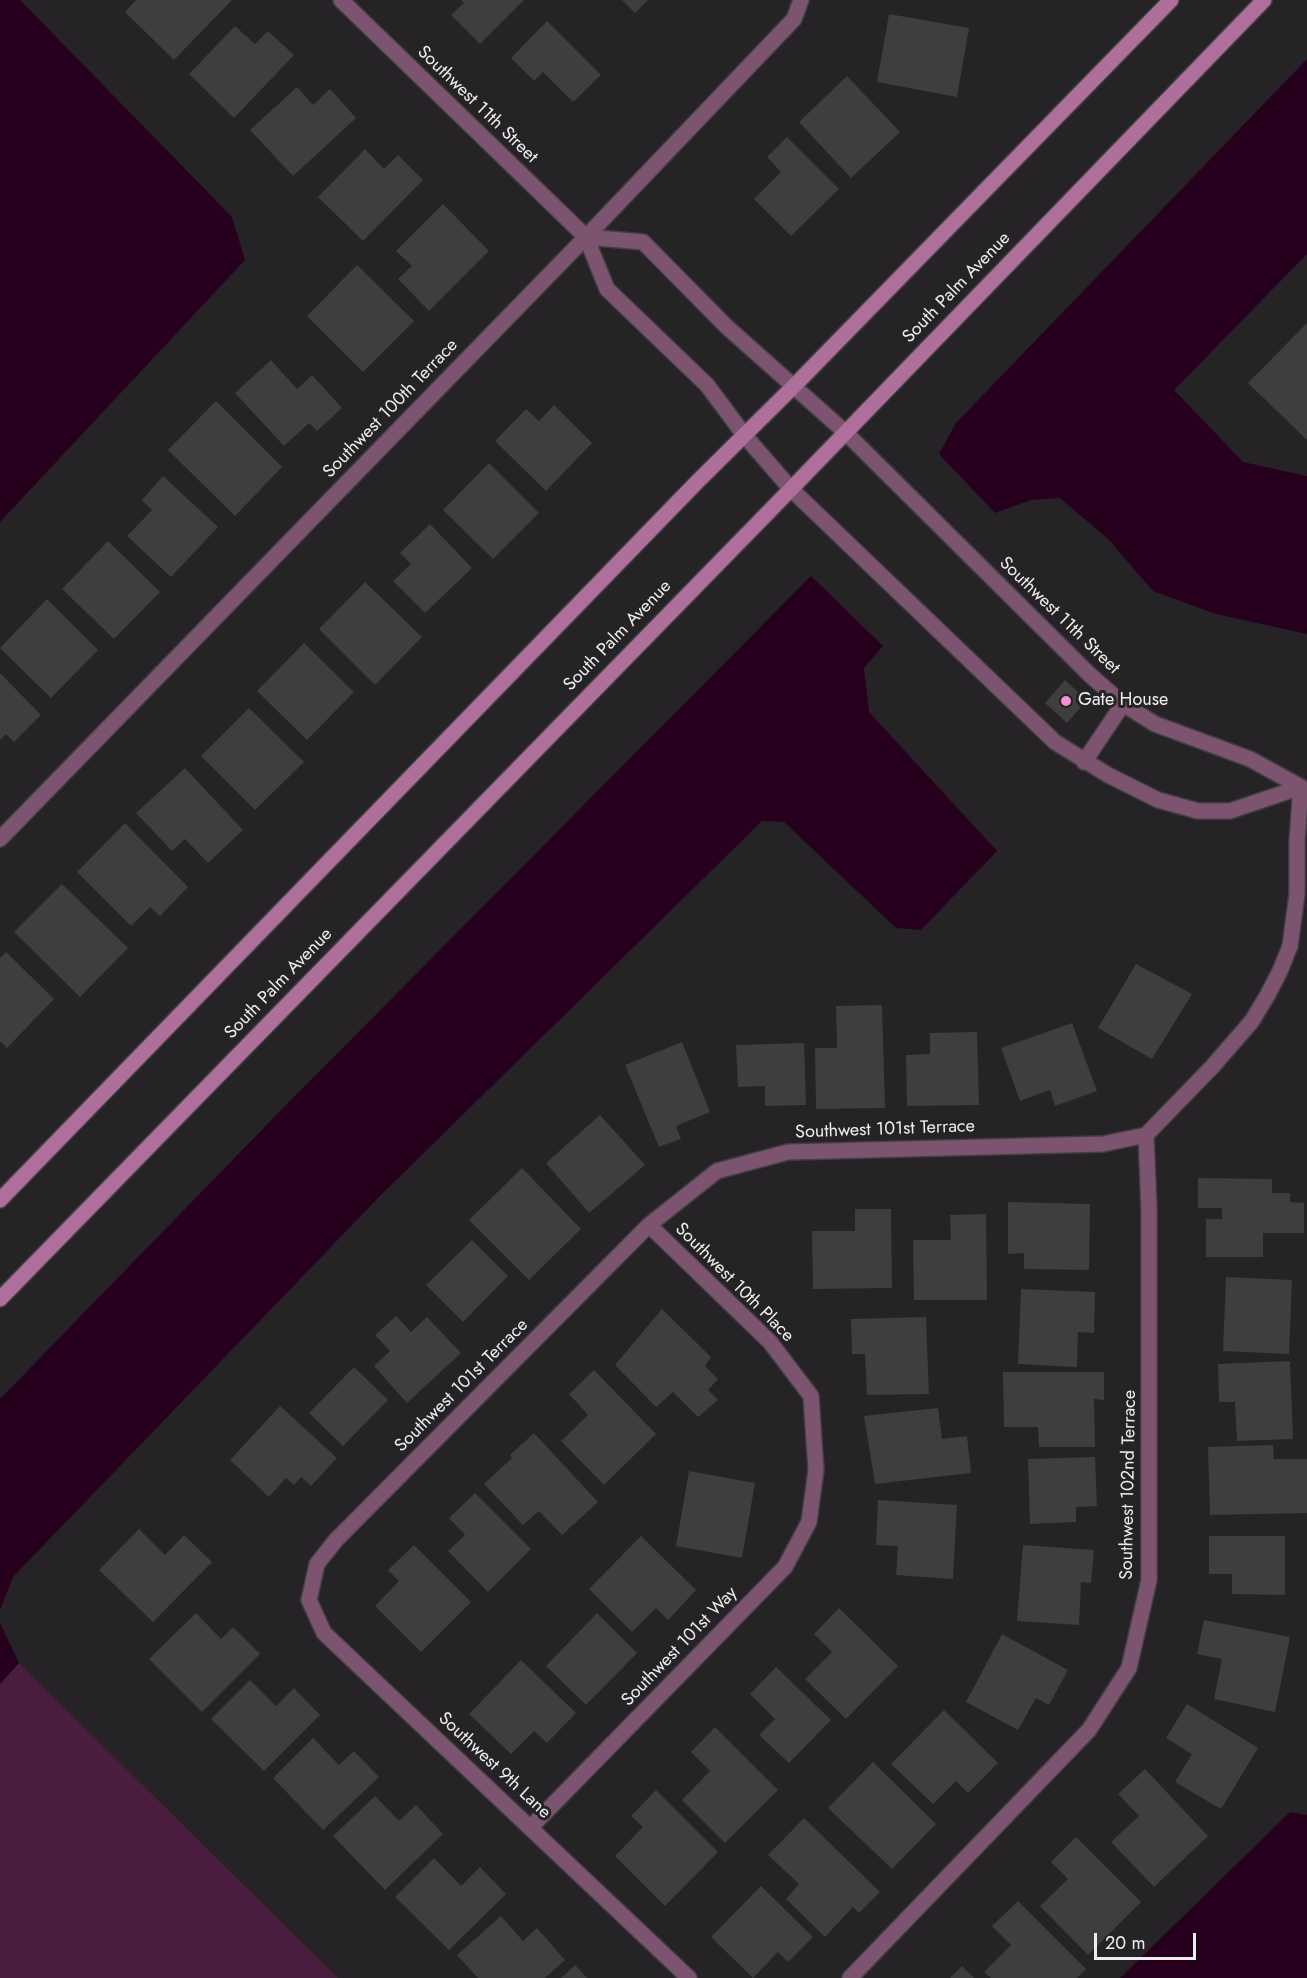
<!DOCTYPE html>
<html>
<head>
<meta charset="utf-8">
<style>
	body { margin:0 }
	#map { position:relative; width:1307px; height:1978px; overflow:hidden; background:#252325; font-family:Jost,sans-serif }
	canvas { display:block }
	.scale { position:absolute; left:1094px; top:1933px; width:102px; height:27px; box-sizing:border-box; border:3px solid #eeedee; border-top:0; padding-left:8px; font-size:18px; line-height:21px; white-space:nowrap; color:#eeedee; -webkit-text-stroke:4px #252325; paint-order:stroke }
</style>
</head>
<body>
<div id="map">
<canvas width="1307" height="1978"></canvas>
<div class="scale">20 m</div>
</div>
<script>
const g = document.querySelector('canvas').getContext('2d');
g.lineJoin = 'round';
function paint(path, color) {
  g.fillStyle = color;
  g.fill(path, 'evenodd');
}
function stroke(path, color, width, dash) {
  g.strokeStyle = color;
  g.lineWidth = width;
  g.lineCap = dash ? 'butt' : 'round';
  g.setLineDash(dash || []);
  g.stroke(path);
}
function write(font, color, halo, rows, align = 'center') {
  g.font = font + ' Jost,sans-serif';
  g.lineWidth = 6;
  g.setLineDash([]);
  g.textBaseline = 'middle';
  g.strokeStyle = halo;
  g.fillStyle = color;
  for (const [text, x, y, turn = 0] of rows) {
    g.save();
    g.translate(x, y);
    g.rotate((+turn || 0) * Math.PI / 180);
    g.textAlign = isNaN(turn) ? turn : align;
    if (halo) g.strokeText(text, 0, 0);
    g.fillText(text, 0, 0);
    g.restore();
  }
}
paint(new Path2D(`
	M19 1663 338 1978H0V1684Z`), '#4a1d3f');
paint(new Path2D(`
	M0 0H20L232 217 245 260 0 522Z
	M1307 59V254L1174 390 1243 462 1307 476V634L1216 614 1153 591 1108 539 1060 498 1031 500 995 513 939 454 956 423Z
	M811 576 883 646 864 668 869 712 997 851 921 930 896 928 784 822 762 821 380 1196 13 1577 0 1610V1399L289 1102Z
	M0 1623 19 1663 0 1684Z
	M1290 1812 1307 1815V1978H1120Z`), '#27001e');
paint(new Path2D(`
	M136 0H232L174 60 125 12Z
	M461 0H524L480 44 451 15 464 3Z
	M622 0H648L635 13Z
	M889 14 969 28 957 97 877 82Z
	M547 21 601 75 573 102 543 72 534 81 511 58Z
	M235 26 255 44 268 31 294 55 234 118 189 74Z
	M847 76 900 132 851 178 799 122Z
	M297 87 313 105 330 89 356 118 293 176 250 130Z
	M787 137 839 189 791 236 754 199 781 172 767 157Z
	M365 149 384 169 398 155 423 180 363 241 318 197Z
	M443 204 489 251 429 311 398 279 412 266 396 251Z
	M357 265 414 321 363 372 307 316Z
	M1307 323V440L1248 383Z
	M271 360 297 389 312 375 342 408 317 431 309 423 284 446 235 393Z
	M216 401 282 467 235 516 168 450Z
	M554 405 592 443 546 491 495 441 526 409 539 421Z
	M489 463 539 513 493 559 443 510Z
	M163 476 218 527 171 577 127 536 152 510 142 500Z
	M430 524 472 568 425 613 393 581 411 564 400 553Z
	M108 541 160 592 114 639 62 589Z
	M365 582 422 637 375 685 319 629Z
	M47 599 98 650 51 698 0 648Z
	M304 643 354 692 307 740 257 691Z
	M0 673 41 715 14 742 6 734 0 740Z
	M1065 680 1087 700 1067 723 1045 703Z
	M249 708 304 762 255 810 201 756Z
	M185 768 243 830 208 863 185 839 172 851 136 813Z
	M125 823 188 887 160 916 150 907 131 926 77 872Z
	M62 884 128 948 80 997 14 932Z
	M6 952 54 999 7 1048 0 1041V958Z
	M1136 964 1192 994 1152 1059 1098 1028Z
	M882 1005 885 1108 816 1109 815 1048H837L836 1006Z
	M1072 1023 1097 1091 1055 1106 1050 1090 1020 1101 1001 1048Z
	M977 1032 979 1105 907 1106 906 1055 930 1054V1033Z
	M682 1042 710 1112 676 1126 681 1139 659 1147 625 1065Z
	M804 1043 806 1105 765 1106V1086L738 1087 736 1045Z
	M600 1115 645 1165 589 1213 546 1163Z
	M522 1168 581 1229 529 1280 469 1220Z
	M1198 1178 1272 1179V1193H1290V1202L1304 1203V1233H1263V1257H1206V1219H1222V1208H1198Z
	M1008 1202 1090 1204 1089 1270 1024 1269V1253L1008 1254Z
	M855 1209H891L892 1288 813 1289 812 1231H855Z
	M986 1214 987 1300H914L913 1240H951L950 1215Z
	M472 1240 508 1276 463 1322 426 1285Z
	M1226 1277 1292 1280 1289 1354 1223 1351Z
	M1021 1289 1095 1292 1094 1333 1078 1332 1077 1367 1018 1364Z
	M662 1309 711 1357 705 1366 718 1379 708 1390 718 1400 698 1417 673 1392 656 1407 615 1365Z
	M396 1316 411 1332 427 1317 461 1353 407 1403 374 1366 390 1351 375 1335Z
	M926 1317 929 1394 867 1395 865 1354H852L851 1319Z
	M1290 1361 1293 1439 1237 1441 1235 1402H1219L1218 1364Z
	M354 1367 388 1400 343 1446 309 1413Z
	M594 1370 656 1434 604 1485 561 1441 588 1415 569 1394Z
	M1003 1372H1104V1400L1094 1399 1095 1447H1039L1038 1427H1004Z
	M280 1406 337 1458 311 1486 301 1477 294 1485 286 1478 269 1497 230 1460Z
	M938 1408 942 1439 967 1436 971 1473 875 1484 864 1416Z
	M534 1433 598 1502 562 1535 539 1511 523 1525 484 1484 512 1458 510 1455Z
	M1273 1445 1274 1459H1307V1513L1210 1515 1208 1447Z
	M1095 1457 1097 1506 1076 1507V1522L1030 1524 1028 1459Z
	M689 1471 755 1483 742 1558 676 1546Z
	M475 1493 531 1549 488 1592 448 1551 465 1535 449 1518Z
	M878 1500 957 1505 953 1579 896 1575 898 1546 876 1545Z
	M139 1529 165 1555 184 1535 212 1562 153 1622 99 1570Z
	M641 1536 696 1590 668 1620 656 1608 632 1632 589 1589Z
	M1209 1536H1285V1595L1232 1594V1574H1209Z
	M414 1545 471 1602 421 1652 375 1606 399 1581 388 1570Z
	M1023 1545 1094 1550 1091 1583 1081 1582 1079 1625 1017 1621Z
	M839 1608 898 1666 846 1719 805 1679 832 1652 814 1634Z
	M196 1613 221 1639 233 1627 260 1654 202 1712 149 1659Z
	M597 1613 637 1653 586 1705 546 1666Z
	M1204 1620 1290 1637 1275 1712 1214 1699 1222 1659 1197 1654Z
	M1002 1634 1068 1670 1049 1705 1036 1698 1018 1730 966 1702Z
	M521 1660 576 1713 547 1743 534 1731 511 1754 469 1714Z
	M776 1667 831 1720 789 1763 759 1735 775 1719 750 1694Z
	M250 1680 276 1706 294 1688 320 1715 264 1771 211 1719Z
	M1187 1704 1258 1748 1221 1809 1175 1782 1192 1754 1166 1738Z
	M944 1710 998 1763 968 1793 956 1781 933 1804 891 1764Z
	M715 1727 778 1790 725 1843 682 1800 710 1771 691 1752Z
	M313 1738 339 1765 354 1751 379 1777 323 1830 273 1778Z
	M873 1762 936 1824 892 1869 828 1808Z
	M1145 1769 1208 1836 1154 1887 1111 1842 1139 1816 1118 1794Z
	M656 1790 718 1852 665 1906 615 1856 643 1827 631 1816Z
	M375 1796 399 1821 416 1805 443 1834 385 1890 333 1836Z
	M804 1818 880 1892 859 1913 853 1907 825 1937 786 1899 799 1884 768 1855Z
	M1076 1837 1141 1902 1088 1955 1040 1906 1068 1879 1051 1862Z
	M434 1858 461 1886 480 1867 506 1894 449 1950 395 1897Z
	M761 1886 813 1937 788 1962 778 1952 753 1978 711 1937Z
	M1018 1901 1086 1969 1077 1978H991L984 1972 1011 1945 992 1926Z
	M501 1916 523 1941 537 1928 565 1960 545 1978H478L457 1955Z
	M575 1965 587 1978H561Z
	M962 1966 974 1978H950Z`), '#3f3d3e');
const minor = new Path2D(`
	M341 0 586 237 607 289 707 385 745 436 791 489 1055 742 1108 775 1158 800 1198 811H1230L1301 787
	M586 237 643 242 727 327 845 432 1090 675 1123 704 1155 724 1250 759 1301 787
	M1084 762 1123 704
	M0 839 586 237 794 19 801 0
	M531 1827 785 1567 809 1522 816 1470 811 1396 770 1342 649 1225
	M689 1978 324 1633 309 1600 317 1564 336 1540 649 1225 717 1171 788 1152 1103 1144 1146 1135 1212 1067 1252 1021 1267 996 1280 971 1290 946 1297 894V841L1301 787
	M850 1978 1089 1730 1129 1668 1149 1580V1210L1146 1135`);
const secondary = new Path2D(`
	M0 1200 697 482 794 386 1171 0
	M0 1299 791 489 1264 0`);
stroke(minor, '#413f41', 18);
stroke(secondary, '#413f41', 18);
stroke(minor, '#7c5470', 15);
stroke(secondary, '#ae6f9b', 15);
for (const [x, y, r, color] of [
	[1066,701,6,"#f291d6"]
]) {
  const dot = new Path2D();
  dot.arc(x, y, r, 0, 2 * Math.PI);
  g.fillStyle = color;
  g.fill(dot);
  stroke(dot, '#252325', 2);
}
write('18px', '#eeedee', '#252325', [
	["Southwest 11th Street",477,105,44],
	["South Palm Avenue",957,288,-46],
	["Southwest 100th Terrace",391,409,-46],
	["Southwest 11th Street",1059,616,44],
	["South Palm Avenue",618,636,-46],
	["South Palm Avenue",279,984,-46],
	["Southwest 101st Terrace",885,1130,-2],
	["Southwest 10th Place",734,1283,45],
	["Southwest 101st Terrace",462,1386,-45],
	["Southwest 102nd Terrace",1129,1485,-89],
	["Southwest 101st Way",680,1647,-46],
	["Southwest 9th Lane",494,1766,43]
]);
write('18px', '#eeedee', '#252325', [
	["Gate House",1078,701]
], 'left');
</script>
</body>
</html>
